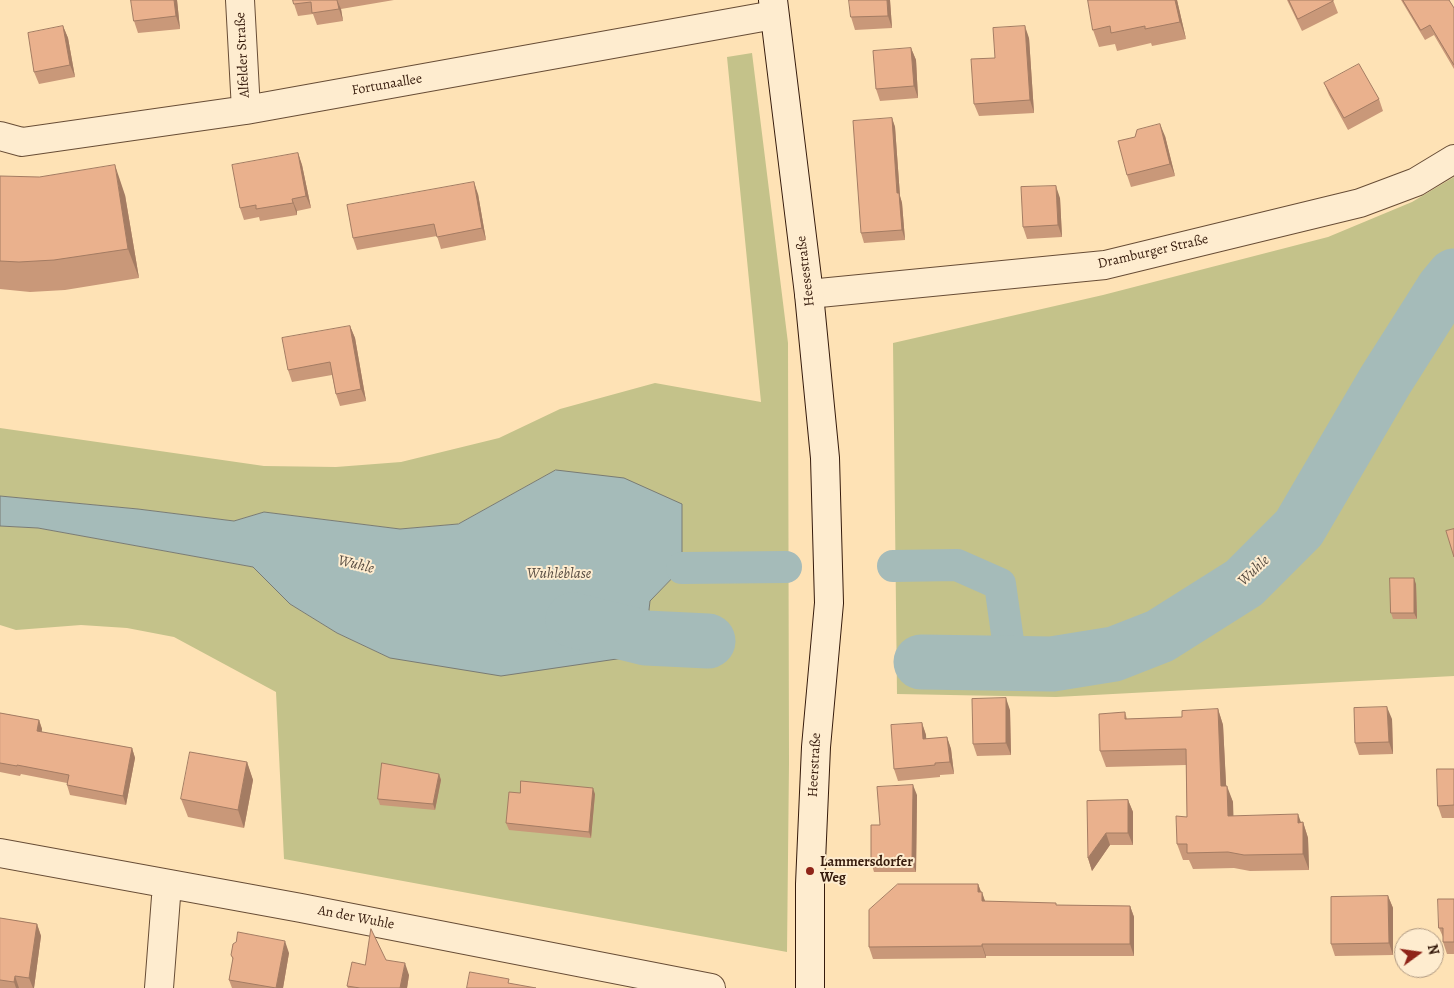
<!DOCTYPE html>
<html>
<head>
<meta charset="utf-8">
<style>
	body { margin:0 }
	#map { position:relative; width:1454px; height:988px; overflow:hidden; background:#fee2b5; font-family:Alegreya,serif }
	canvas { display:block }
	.north { position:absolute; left:1394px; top:928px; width:50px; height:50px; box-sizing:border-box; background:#feeccf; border:1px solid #ae9881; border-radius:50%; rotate:76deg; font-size:14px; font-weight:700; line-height:20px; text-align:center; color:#361b0c }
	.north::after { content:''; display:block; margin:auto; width:18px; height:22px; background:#8f2418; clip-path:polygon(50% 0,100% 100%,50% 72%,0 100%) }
</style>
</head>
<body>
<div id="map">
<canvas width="1454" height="988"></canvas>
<div class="north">N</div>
</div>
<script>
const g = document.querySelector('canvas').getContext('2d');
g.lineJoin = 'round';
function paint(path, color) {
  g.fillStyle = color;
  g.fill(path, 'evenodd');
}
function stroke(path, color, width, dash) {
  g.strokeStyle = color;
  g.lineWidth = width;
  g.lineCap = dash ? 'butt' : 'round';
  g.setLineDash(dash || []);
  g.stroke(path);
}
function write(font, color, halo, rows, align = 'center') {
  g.font = font + ' Alegreya,serif';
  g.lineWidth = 4;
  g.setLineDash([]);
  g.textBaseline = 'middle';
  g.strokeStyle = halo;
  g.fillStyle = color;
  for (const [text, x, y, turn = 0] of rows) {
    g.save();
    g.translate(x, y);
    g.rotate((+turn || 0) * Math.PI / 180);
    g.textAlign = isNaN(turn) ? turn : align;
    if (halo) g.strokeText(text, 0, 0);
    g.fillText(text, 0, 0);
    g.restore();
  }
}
paint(new Path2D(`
	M752 53 788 343 789 763 787 952 284 859 276 692 174 637 127 628 81 625 16 630 0 625V526L38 528 253 567 290 604 337 633 390 658 644 655 650 601 682 568 556 470 458 524 400 529 264 512 234 521 138 509 0 496V428L264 466 336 467 401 462 499 438 560 409 655 383 761 402 727 57Z
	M1454 177V676L1056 697 897 694 893 343 1103 295 1328 237 1412 202Z`), '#c4c28a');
const water = new Path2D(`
	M556 470 624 478 682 504V568L650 601 644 655 501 676 390 658 337 633 290 604 253 567 38 528 0 526V496L138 509 234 521 264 512 400 529 458 524Z`);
paint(water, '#a5bbb9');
stroke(water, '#797b74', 1);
stroke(new Path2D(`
	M893 566 957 565 1000 584 1011 662
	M682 568 786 567`), '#a5bbb9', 32);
stroke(new Path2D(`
	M573 620 646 638 708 641
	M921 662 1052 664 1114 654 1160 636 1244 583 1299 528 1385 381 1444 288 1454 276`), '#a5bbb9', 55);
const street = new Path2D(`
	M240 0 246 110
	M0 136 22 142 246 110 774 15
	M809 294 1105 265 1360 203 1416 182 1454 159
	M0 853 301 908 711 988
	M159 988 167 884`);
const secondary = new Path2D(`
	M773 0 809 294 825 458 829 603 816 747 810 884V988`);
stroke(street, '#684d36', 30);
stroke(secondary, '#361b0c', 30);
stroke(street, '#feeccf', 28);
stroke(secondary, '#feeccf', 28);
paint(new Path2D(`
	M131 0H177L180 29 138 33 134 21Z
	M293 0H394L341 9 343 21 317 25 313 14 298 16 294 4Z
	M890 0 892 28 855 30 851 17Z
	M1088 0H1177L1186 39 1152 46 1151 43 1117 51 1115 44 1099 47 1093 30Z
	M1287 0H1333L1338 13 1302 31Z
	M1401 0H1449L1454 8V69L1434 35 1425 40Z
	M63 26 68 38 75 77 39 84 34 72Z
	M1029 38 1034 113 979 116 974 104 995 58Z
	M911 48 916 60 918 98 880 101 876 89Z
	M1324 83 1379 99 1383 111 1348 130 1329 95Z
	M892 118 895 127 900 196 902 203 905 240 864 243 861 233Z
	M1165 136 1175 176 1131 187 1127 175Z
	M298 153 302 165 311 208 297 211V215L260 221 259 217 244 220 240 208Z
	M0 176 125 195 139 278 65 290 30 292 0 289Z
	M478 194 486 240 441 249 437 236 357 250 353 238Z
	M1060 198 1062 237 1027 239 1023 227Z
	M350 326 355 338 366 401 340 406 336 394 332 375 292 382 288 370Z
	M1416 584 1417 619H1393L1391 613Z
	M1218 709 1223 725 1226 786 1233 802V816L1303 822 1308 838 1309 870 1250 871 1234 868 1193 869 1189 860H1183L1177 844 1187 817 1186 765 1106 767 1100 751 1125 712 1127 719 1182 717Z
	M1010 710 1011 755 977 756 973 744Z
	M0 713 39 720 42 729V732L132 748 135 758 126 805 70 795 67 785V783L21 774 20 776 0 772Z
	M1392 719 1393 754 1359 755 1355 743Z
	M922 723 926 735V739L947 737 951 749 954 774 940 775V777L898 781 894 769Z
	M247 762 253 780 244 828 188 817 181 799Z
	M1454 769V818H1442L1438 806Z
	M439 774 441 780 435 810 380 805 378 799Z
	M520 793 595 794 591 838 509 830 506 823Z
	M917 795 916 872H874L871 862 880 825Z
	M1128 800 1133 812V845H1110L1092 871 1088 858Z
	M978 884 985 901 1057 905 1130 906 1134 917V956H986V958L873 959 869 947Z
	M1388 896 1393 908V955L1335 956 1331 944Z
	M1454 899V954H1447L1443 942V937L1439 928Z
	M0 918 37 924 41 936 34 988H0Z
	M289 953 283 988H232L229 980 233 960 231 955Z
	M386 960 409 975 407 988H348L347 986 365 965Z`), '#c99879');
paint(new Path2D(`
	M174 0H177L180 29 176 16Z
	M337 0 341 9 343 21 339 9Z
	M887 0H890L892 28 888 16Z
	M1175 0H1177L1186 39 1180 22Z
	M63 26 68 38 75 77 70 65Z
	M1025 26 1029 38 1034 113 1030 100Z
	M911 48 916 60 918 98 914 86Z
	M892 118 895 127 900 196 902 203 905 240 902 230 897 193Z
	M1160 124 1165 136 1175 176 1170 164Z
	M298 153 302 165 311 208 306 196Z
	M115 165 125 195 139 278 128 249Z
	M474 182 478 194 486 240 482 228Z
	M1056 186 1060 198 1062 237 1058 225Z
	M292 199 297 211V215L293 203Z
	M350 326 355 338 366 401 361 389Z
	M1414 578 1416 584 1417 619 1414 613Z
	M1006 698 1010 710 1011 755 1006 743Z
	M1387 707 1392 719 1393 754 1389 742Z
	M1218 709 1223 725 1227 802 1221 786Z
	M39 720 42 729 40 740 37 731Z
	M922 723 926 735 927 751 923 739Z
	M947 737 951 749 954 774 950 762Z
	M132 748 135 758 126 805 123 796Z
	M247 762 253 780 244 828 238 810Z
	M439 774 441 780 435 810 433 804Z
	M913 785 917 795 916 872 912 862Z
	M1227 786 1233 802 1234 832 1228 816Z
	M593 788 595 794 591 838 589 832Z
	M1128 800 1133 812V845L1128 833Z
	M1298 814 1303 828V822L1308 838 1309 870 1303 854 1298 823Z
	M1106 833 1110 845 1092 871 1088 858Z
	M978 884 982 895V892L986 904V913L978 892Z
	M1388 896 1393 908V955L1389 943Z
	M1130 906 1134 917V956L1130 944Z
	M37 924 41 936 34 988H33L29 978Z
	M285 941 289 953 283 988H276Z
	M982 944 986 956V958L982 946Z
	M405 963 409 975 407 988H400Z
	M15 976 19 988H16L14 982Z`), '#a47c63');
const building = new Path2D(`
	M131 0H174L176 16 134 21Z
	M293 0H337L339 9 312 13 311 2 294 4Z
	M849 0H887L888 16 851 17Z
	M1088 0H1175L1180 22 1145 29V26L1111 33 1110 26 1093 30Z
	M1289 0H1333V1L1298 19Z
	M1403 0H1449L1454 8V65L1430 25 1421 30Z
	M63 26 70 65 34 72 28 33Z
	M1025 26 1030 100 974 104 971 59 995 58 993 28Z
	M911 48 914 86 876 89 873 51Z
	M1359 64 1379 99 1344 118 1324 83Z
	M892 118 897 193H899L902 230 861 233 853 121Z
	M1160 124 1170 164 1127 175 1118 141 1135 137 1137 130Z
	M298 153 306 196 292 199 293 203 256 209V205L240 208 232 165Z
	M115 165 128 249 54 260 19 262 0 261V176L39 177Z
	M474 182 482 228 437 237 434 224 353 238 347 205Z
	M1056 186 1058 225 1023 227 1021 187Z
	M350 326 361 389 336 394 330 362 288 370 282 338Z
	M1454 529V557L1446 531Z
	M1390 578H1414V613H1391Z
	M1006 698V743L973 744 972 699Z
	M1387 707 1389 742 1355 743 1354 708Z
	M1218 709 1221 786H1227L1228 816 1298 814V823L1303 822V854L1244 855 1228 852 1187 853V844H1177L1176 816 1187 817 1186 749 1100 751 1099 714 1125 712V719L1182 717V711Z
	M0 713 39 720 37 731 132 748 123 796 67 785 69 775 17 765V766L0 763Z
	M922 723 923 739 947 737 950 762 935 763V765L894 769 891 725Z
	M190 752 247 762 238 810 181 799Z
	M382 763 439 774 433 804 378 799Z
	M1437 769H1454V805L1438 806Z
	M521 781 593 788 589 832 506 823 509 792 520 793Z
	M913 785 912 862H871V825H880L877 787Z
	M1128 800V833H1106L1088 858 1087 801Z
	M898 884H978V892H982V901L1056 903V905L1130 906V944H982V946L869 947V910Z
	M1388 896 1389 943 1331 944V897Z
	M1438 899H1454V942H1443V928H1439Z
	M0 918 37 924 29 978 15 976 14 982 0 980Z
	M371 929 386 960 405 963 400 988H360L347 986 352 962 365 965Z
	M238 932 285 941 276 988 229 980 233 958 231 955 233 944 236 942Z
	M470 972 509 979 508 983 536 988H467Z`);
paint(building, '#eab18d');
stroke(building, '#a47c63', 1);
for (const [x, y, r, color] of [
	[810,871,5,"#8f2418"]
]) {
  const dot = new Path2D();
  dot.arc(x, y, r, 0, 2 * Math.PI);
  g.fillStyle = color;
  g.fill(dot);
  stroke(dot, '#feeccf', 2);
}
write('14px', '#361b0c', '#feeccf', [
	["Alfelder Straße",243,55,-93],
	["Fortunaallee",387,85,-10],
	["Dramburger Straße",1153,252,-13],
	["Heesestraße",806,271,-97],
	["Heerstraße",815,765,-87],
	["An der Wuhle",356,918,11]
]);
write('bold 14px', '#361b0c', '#feeccf', [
	["Lammersdorfer",820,863],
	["Weg",820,879]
], 'left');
write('italic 15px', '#574b40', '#feeccf', [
	["Wuhle",356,565,14],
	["Wuhle",1254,571,-43],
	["Wuhleblase",559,574]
]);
</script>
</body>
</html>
